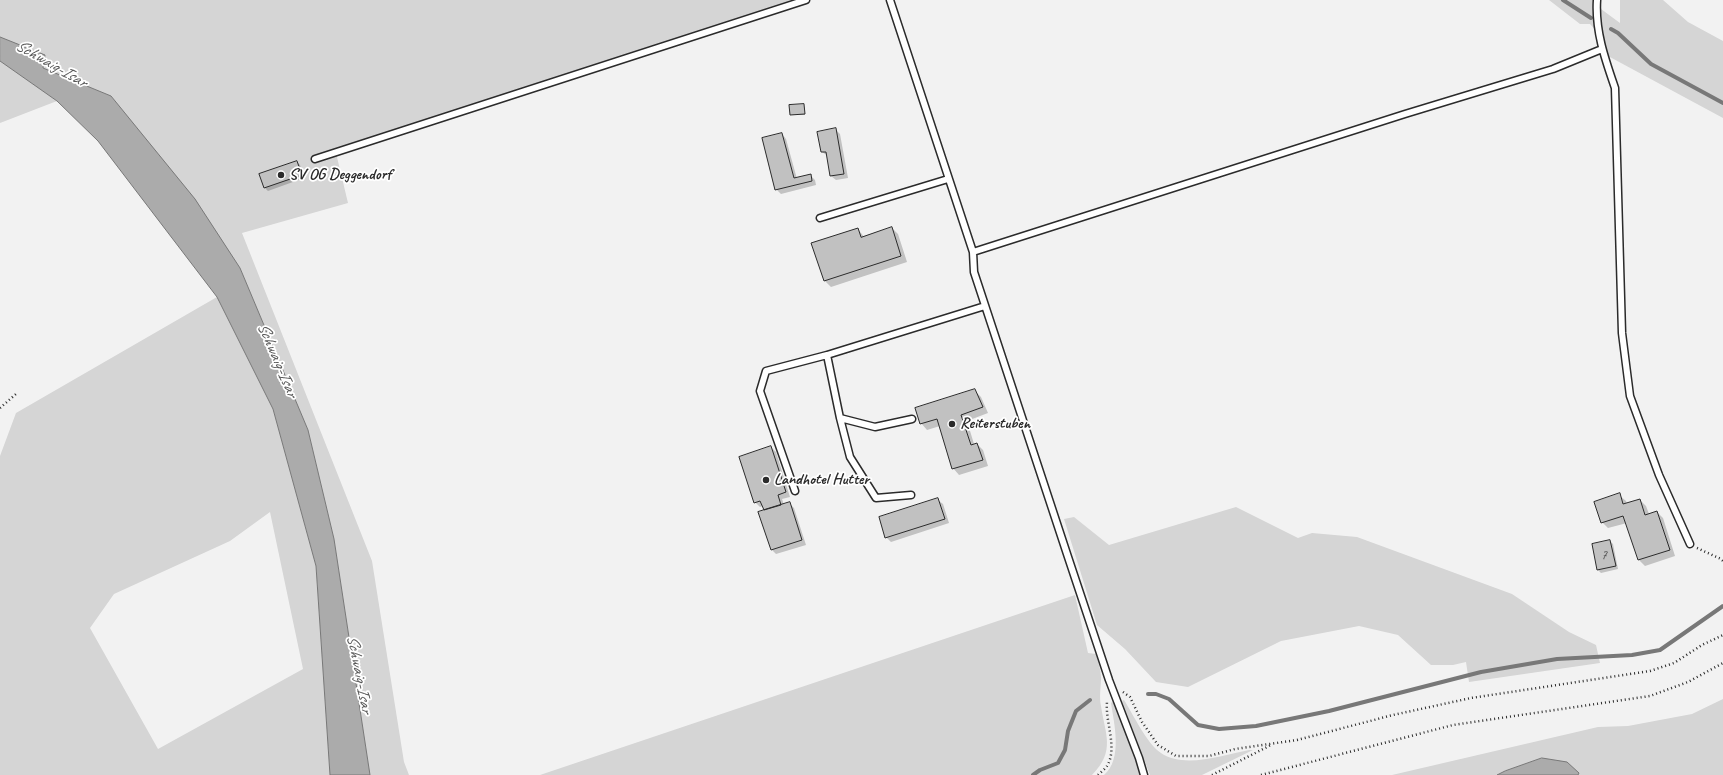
<!DOCTYPE html>
<html>
<head>
<meta charset="utf-8">
<style>
	body { margin:0 }
	canvas { display:block; background:#f2f2f2 }
</style>
</head>
<body>
<canvas width="1723" height="775"></canvas>
<script>
const g = document.querySelector('canvas').getContext('2d');
g.lineJoin = 'round';
function paint(path, color) {
  g.fillStyle = color;
  g.fill(path, 'evenodd');
}
function stroke(path, color, width, dash) {
  g.strokeStyle = color;
  g.lineWidth = width;
  g.lineCap = dash ? 'butt' : 'round';
  g.setLineDash(dash || []);
  g.stroke(path);
}
function write(font, color, halo, rows, align = 'center') {
  g.font = font + ' Caveat,sans-serif';
  g.lineWidth = 3.5;
  g.setLineDash([]);
  g.textBaseline = 'middle';
  g.strokeStyle = halo;
  g.fillStyle = color;
  for (const [text, x, y, turn = 0] of rows) {
    g.save();
    g.translate(x, y);
    g.rotate((+turn || 0) * Math.PI / 180);
    g.textAlign = isNaN(turn) ? turn : align;
    if (halo) g.strokeText(text, 0, 0);
    g.fillText(text, 0, 0);
    g.restore();
  }
}
paint(new Path2D(`
	M0 0H805L336 153 348 203 242 233 372 561 404 762 409 775H370L334 539 308 430 240 268 111 96 43 68 44 55 0 37Z
	M1549 0H1601V9L1620 23V0H1663L1688 22 1723 41V118L1608 56 1603 38 1590 24H1580Z
	M0 61 57 101 0 123Z
	M217 297 273 409 316 566 330 775H0V456L16 413ZM270 512 303 669 158 749 90 628 114 594 230 541Z
	M1236 507 1298 538 1312 533 1357 537 1512 594 1569 632 1596 645 1600 663 1469 682 1466 662 1453 665H1431L1398 635 1359 626 1281 641 1188 687 1156 682 1125 649 1097 625 1064 519 1074 517 1109 545Z
	M1075 595 1088 653 1096 654C1098 662 1101 670 1101 678 1101 687 1099 697 1101 706 1105 734 1116 751 1092 775H540Z
	M1723 699V775H1578L1579 773 1505 771 1497 775H1392L1598 727 1628 726 1692 714Z
	M1114 700 1141 775H1104C1123 759 1114 723 1111 703Z
	M1124 700C1133 714 1147 744 1161 753 1184 769 1223 755 1249 750H1253L1202 775H1150L1122 701Z`), '#d5d5d5');
const water = new Path2D(`
	M0 37 45 55 43 68 111 96 195 199 240 268 308 430 334 539 370 775H330L316 566 273 409 217 297 98 141 57 101 0 61Z
	M1542 758 1567 762 1579 773 1578 775H1497L1505 771Z`);
paint(water, '#ababab');
stroke(water, '#787878', 1);
paint(new Path2D(`
	M803 105 805 115H791Z
	M835 129 840 134 848 178 836 180 831 176 828 156 822 152Z
	M782 134 786 139 797 179 810 175 815 180 816 185 781 194 776 189Z
	M297 162 300 165 304 178 268 191 265 188 260 175Z
	M892 228 898 234 907 262 831 287 824 280 858 229 864 237Z
	M975 391 981 397 988 413 967 421 974 444H977L983 450 988 466 959 475 953 468 940 426 927 430 921 423Z
	M771 447 776 452 790 497 782 499 784 505 789 503 794 508 806 545 776 554 772 550 760 513 765 511 763 506 760 507 755 502Z
	M1619 495 1626 501 1627 504 1640 500 1646 506 1649 514 1657 512 1663 518 1675 556 1645 566 1639 560 1627 523 1608 528 1602 522Z
	M938 500 943 504 949 523 891 542 886 537Z
	M1610 541 1613 544 1618 569 1601 573 1598 570 1593 545Z`), '#0003');
stroke(new Path2D(`
	M1563 0 1591 18
	M1611 29 1618 33 1651 64 1723 103
	M1148 694H1156L1169 699 1198 725 1219 729 1256 726 1329 711 1481 672 1557 659 1632 655 1660 650 1723 606
	M1033 775 1040 770 1058 763 1065 750 1068 731 1076 711 1090 700`), '#787878', 4);
const building = new Path2D(`
	M804 104 805 114 790 115 789 105Z
	M836 128 844 174 830 176 826 152H821L817 132Z
	M782 133 794 178 811 174 812 181 775 190 762 138Z
	M297 161 302 175 264 188 259 174Z
	M892 227 901 256 824 281 811 243 858 228 861 237Z
	M975 389 983 407 961 415 971 445 977 443 983 460 952 469 937 419 920 424 915 408Z
	M771 446 786 492 778 495 781 505 764 510 760 501 754 503 739 457Z
	M1620 493 1623 504 1640 499 1645 515 1657 511 1670 550 1638 560 1623 516 1601 523 1594 502Z
	M938 498 945 519 885 538 879 517Z
	M790 502 802 540 771 550 758 512Z
	M1610 540 1616 566 1597 570 1592 544Z`);
paint(building, '#c1c1c1');
stroke(building, '#2b2b2b', 1);
const service = new Path2D(`
	M890 0 973 252 974 272 1068 557 1109 680 1139 758 1144 775
	M1597 0C1595 31 1605 59 1615 88L1622 333 1630 396 1659 475 1690 544
	M315 159 806 0
	M820 218 948 179
	M973 252 1405 114 1553 69 1602 49
	M840 418 850 457 876 498 911 495
	M912 419 875 427 840 418 827 355 985 306
	M795 491 760 391 766 371 827 355`);
stroke(service, '#2b2b2b', 9);
stroke(new Path2D(`
	M0 408 16 394
	M1697 548 1721 559 1723 561
	M1123 692 1130 697 1142 722 1158 745 1176 756H1209L1235 749 1297 740 1393 715 1471 698 1650 671 1674 663 1702 645 1723 635
	M1098 775C1101 772 1105 769 1107 766 1118 748 1105 722 1107 702
	M1212 775 1271 745
	M1261 775 1453 725 1650 696 1688 682 1723 663`), '#2b2b2b', 2.5, [1, 3]);
stroke(service, '#fff', 6);
for (const [x, y, r, color] of [
	[281,175,4,"#2b2b2b"],
	[952,424,4,"#2b2b2b"],
	[766,480,4,"#2b2b2b"]
]) {
  const dot = new Path2D();
  dot.arc(x, y, r, 0, 2 * Math.PI);
  g.fillStyle = color;
  g.fill(dot);
  stroke(dot, '#fff', 1.5);
}
write('14px', '#505050', null, [
	["7",1604,555]
]);
write('bold 16px', '#2b2b2b', '#fff', [
	["SV OG Deggendorf",289,175],
	["Reiterstuben",960,424],
	["Landhotel Hutter",774,480]
], 'left');
write('italic 17px', '#585858', '#fff', [
	["Schwaig-Isar",51,64,30],
	["Schwaig-Isar",277,360,67],
	["Schwaig-Isar",359,674,79]
]);
</script>
</body>
</html>
